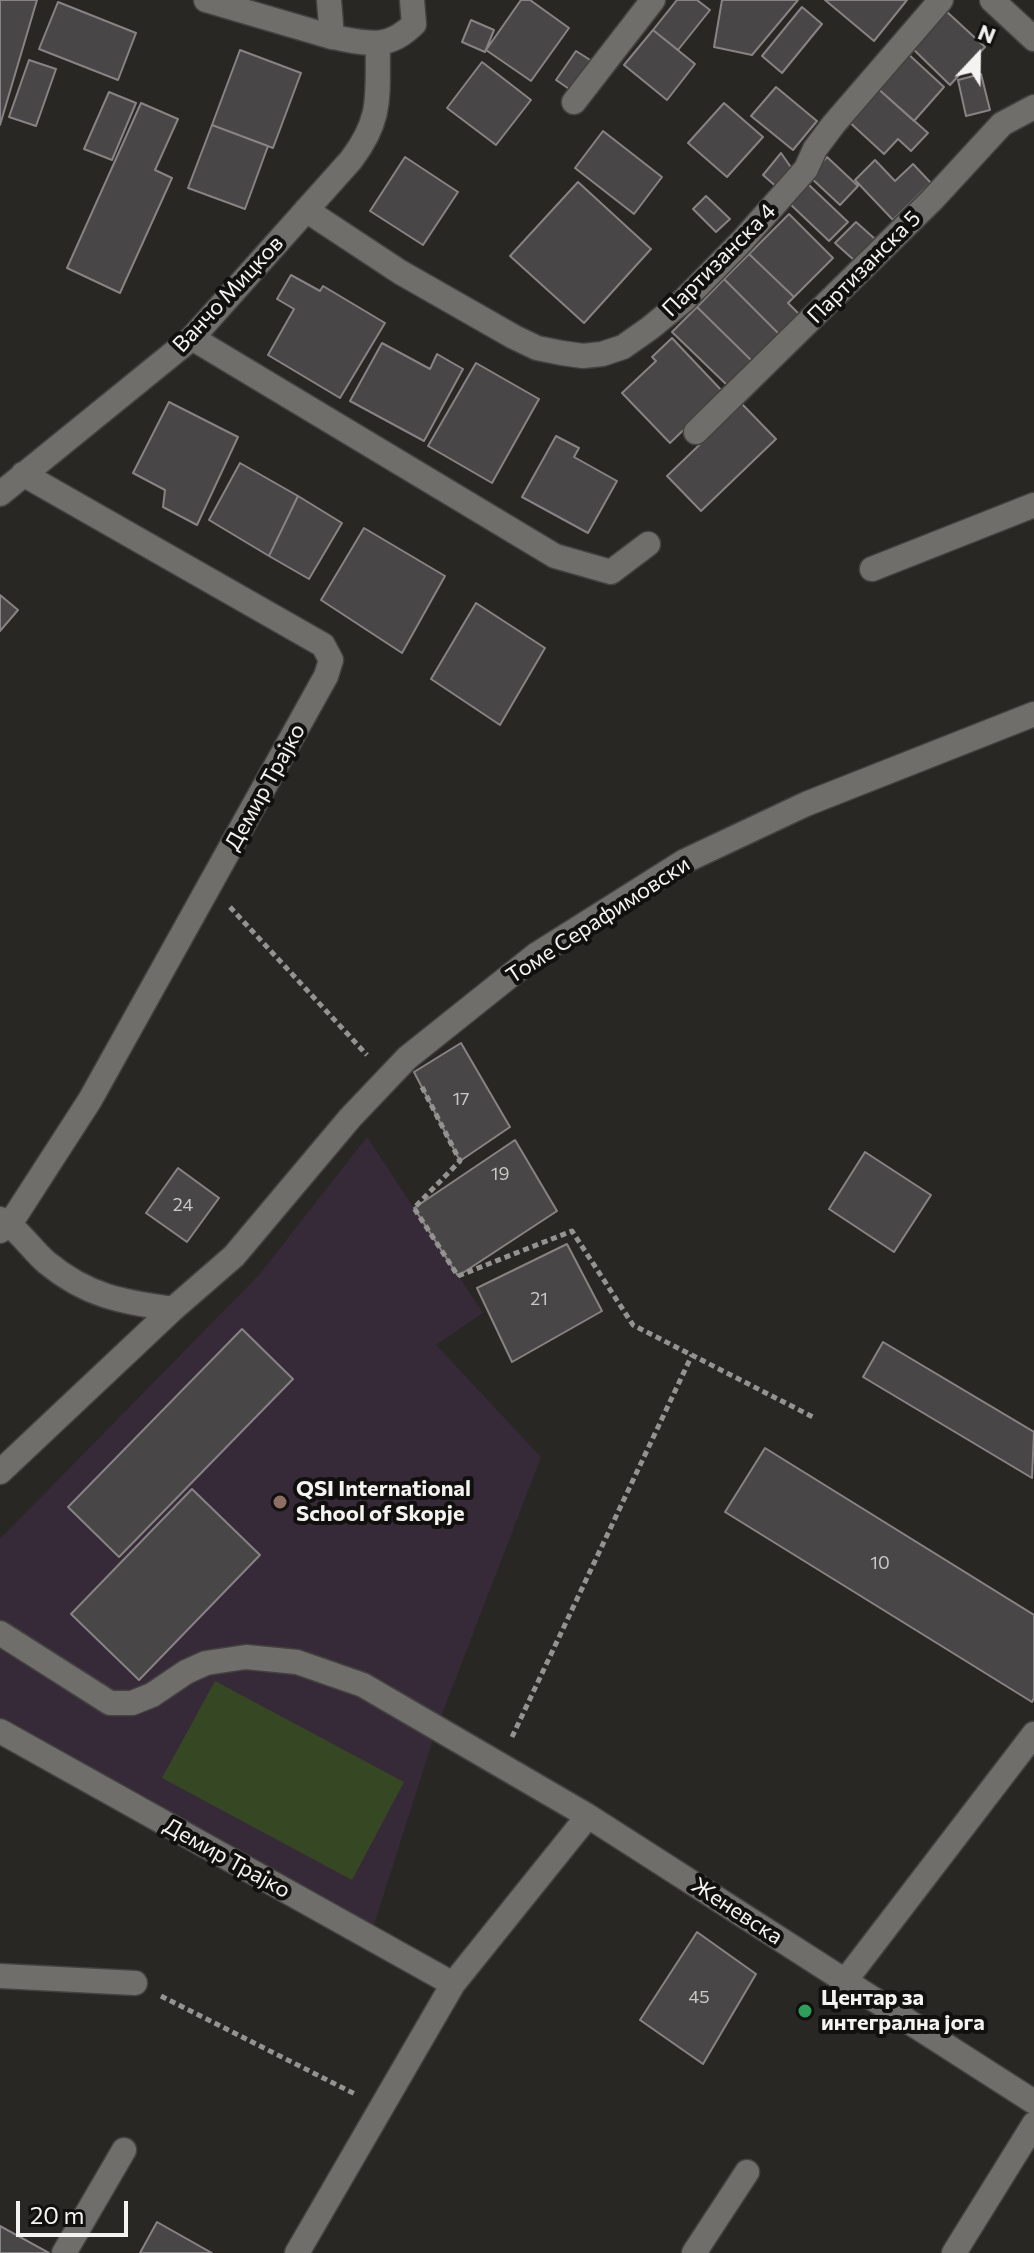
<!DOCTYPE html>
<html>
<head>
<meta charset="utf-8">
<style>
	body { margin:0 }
	#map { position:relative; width:1034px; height:2253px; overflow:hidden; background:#292724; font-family:Commissioner,sans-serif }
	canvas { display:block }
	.north { position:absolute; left:938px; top:16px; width:80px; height:80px; -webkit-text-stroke:6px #11100f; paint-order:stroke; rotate:22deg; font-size:22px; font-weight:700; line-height:32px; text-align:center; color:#f4f3f1 }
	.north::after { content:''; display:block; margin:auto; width:28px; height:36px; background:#f4f3f1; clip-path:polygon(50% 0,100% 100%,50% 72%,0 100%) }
	.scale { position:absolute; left:16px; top:2201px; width:112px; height:36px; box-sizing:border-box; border:4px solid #f4f3f1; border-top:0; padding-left:10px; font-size:24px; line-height:28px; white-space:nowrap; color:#f4f3f1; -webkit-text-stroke:6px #11100f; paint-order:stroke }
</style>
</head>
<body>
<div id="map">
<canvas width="1034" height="2253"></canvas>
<div class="north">N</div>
<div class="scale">20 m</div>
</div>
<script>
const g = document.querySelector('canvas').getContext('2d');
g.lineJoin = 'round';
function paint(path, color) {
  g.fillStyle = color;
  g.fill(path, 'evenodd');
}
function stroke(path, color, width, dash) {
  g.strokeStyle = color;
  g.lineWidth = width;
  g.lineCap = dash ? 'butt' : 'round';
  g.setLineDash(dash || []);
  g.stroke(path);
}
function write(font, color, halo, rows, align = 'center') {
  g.font = font + ' Commissioner,sans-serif';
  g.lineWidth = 8;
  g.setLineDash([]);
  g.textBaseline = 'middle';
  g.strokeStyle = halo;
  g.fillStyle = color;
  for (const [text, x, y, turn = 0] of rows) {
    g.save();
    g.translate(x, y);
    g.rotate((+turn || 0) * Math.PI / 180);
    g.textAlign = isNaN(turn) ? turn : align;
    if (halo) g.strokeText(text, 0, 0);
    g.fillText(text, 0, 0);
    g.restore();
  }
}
paint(new Path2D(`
	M367 1137 483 1313 436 1345 541 1457 437 1727 374 1925 0 1727V1539L259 1275Z`), '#362a38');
paint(new Path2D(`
	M215 1681 404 1782 352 1880 162 1778Z`), '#364724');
const building = new Path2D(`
	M0 0H37L0 125Z
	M521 0H530L569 28 531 81 486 50Z
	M677 0H697L710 10 678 50 653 30Z
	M722 0H798L752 55 714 47Z
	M825 0H907L874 41Z
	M58 2 136 33 118 80 39 49Z
	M802 7 822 24 782 73 762 56Z
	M946 11 985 47 950 85 911 47Z
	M471 20 494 30 485 52 462 42Z
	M653 30 695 64 667 100 624 65Z
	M240 50 301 73 273 148 212 125Z
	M576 51 595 63 575 93 556 80Z
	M906 52 944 87 914 121 875 86Z
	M29 60 56 69 36 126 9 117Z
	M482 62 531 100 496 145 447 108Z
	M981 74 990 110 966 116 958 80Z
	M875 86 928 133 911 151 898 139 884 154 846 119Z
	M776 87 817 121 793 150 751 116Z
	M109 92 136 103 112 160 84 149Z
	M141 103 178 119 155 170 172 178 120 293 67 268Z
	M724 103 763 137 727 177 688 143Z
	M212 125 268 146 245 209 188 188Z
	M603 131 662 177 634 214 575 168Z
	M781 153 795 173 780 190 763 175Z
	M405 157 458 192 423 245 370 211Z
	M827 157 858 186 840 205 809 176Z
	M875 160 895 181 913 164 931 183 893 220 855 180Z
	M578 182 651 249 584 323 510 256Z
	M808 184 848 222 829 241 789 203Z
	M706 196 730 219 716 232 693 209Z
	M789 214 833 258 794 297 749 254Z
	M856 222 875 239 855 261 835 243Z
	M749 254 794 297 788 303 801 316 781 336 724 279Z
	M291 275 320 291 323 286 385 323 340 398 268 355 294 309 277 299Z
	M724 279 781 336 754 363 697 307Z
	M697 307 754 363 730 388 672 332Z
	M672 338 723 392 670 443 622 393 656 361 652 357Z
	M382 343 430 369 437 354 463 369 424 441 350 401Z
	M476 363 539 399 492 483 428 446Z
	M169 402 238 437 197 525 163 507 165 490 133 473Z
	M742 404 776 439 701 511 667 476Z
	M556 436 579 448 574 457 617 481 588 533 522 497Z
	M240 463 298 496 269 556 209 520Z
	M298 496 342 523 309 579 269 556Z
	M364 528 445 576 402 653 321 600Z
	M0 595 18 610 0 631Z
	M476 603 545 648 500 725 431 679Z
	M461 1043 510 1127 460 1161 414 1072Z
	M515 1140 557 1211 458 1276 414 1208Z
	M865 1152 931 1195 894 1252 829 1209Z
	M178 1168 219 1198 187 1242 146 1213Z
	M567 1244 602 1311 512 1362 477 1288Z
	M242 1329 293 1379 119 1557 68 1507Z
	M883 1342 1034 1432 1032 1478 863 1377Z
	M765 1448 1034 1615V1698L1032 1702 725 1512Z
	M192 1489 260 1555 139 1680 71 1614Z
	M697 1932 756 1974 703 2064 640 2020Z
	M157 2222 212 2253H140Z
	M0 2226 49 2253H0Z`);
paint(building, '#494647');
stroke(building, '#878384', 2);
const minor = new Path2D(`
	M206 0 332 37
	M329 0 332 37C367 43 387 51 414 24L412 0
	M992 0 1034 39
	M574 102 653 0
	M306 210 400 272 514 337 537 348 562 353 583 356 602 354 623 347 650 328 683 301 742 241 806 169 815 149 833 125 941 0
	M192 338 555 556 611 572 648 544
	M696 432 932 200 1002 124 1034 107
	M0 494 192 338 351 160C383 118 377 96 378 45
	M872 569 1034 505
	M0 1219C19 1229 30 1248 46 1262 87 1296 122 1302 173 1309L234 1256 350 1118 407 1058 536 955 685 861 806 804 1034 714
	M0 1231 10 1224 90 1100 326 676 331 660 323 645 23 474
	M0 1472 173 1309
	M0 1633 110 1703H132L152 1695 186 1672 206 1663 246 1657 297 1662 363 1685 588 1816 1034 2102
	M0 1731 453 1984
	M0 1976 135 1983
	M845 1981 1034 1734
	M64 2253 124 2150
	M297 2253 453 1984 588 1816
	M694 2253 747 2172
	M954 2253 1034 2124`);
stroke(minor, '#444240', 27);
stroke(new Path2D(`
	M230 907 367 1055
	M422 1087 460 1161 414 1208 458 1276 572 1231 633 1325 813 1417
	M512 1737 692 1355
	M161 1996 355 2094`), '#959391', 5, [6, 4]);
stroke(minor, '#706e6b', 24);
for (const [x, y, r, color] of [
	[280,1502,8,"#8d6e63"],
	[805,2011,8,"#2e9e5b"]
]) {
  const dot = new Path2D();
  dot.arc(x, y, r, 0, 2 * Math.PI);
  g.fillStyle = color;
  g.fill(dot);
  stroke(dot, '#11100f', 3);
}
write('18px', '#c9c8c6', null, [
	["17",461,1099],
	["19",500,1174],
	["24",183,1205],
	["21",539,1299],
	["10",880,1563],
	["45",699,1997]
]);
write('22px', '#f4f3f1', '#11100f', [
	["Партизанска 4",719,260,-45],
	["Партизанска 5",864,267,-45],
	["Ванчо Мицков",228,294,-47],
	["Демир Трајко",265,787,-61],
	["Томе Серафимовски",598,920,-33],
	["Демир Трајко",227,1858,29],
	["Женевска",737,1911,33]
]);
write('bold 22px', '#f4f3f1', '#11100f', [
	["QSI International",296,1489],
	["School of Skopje",296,1514],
	["Центар за",821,1998],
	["интегрална јога",821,2023]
], 'left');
</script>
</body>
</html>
